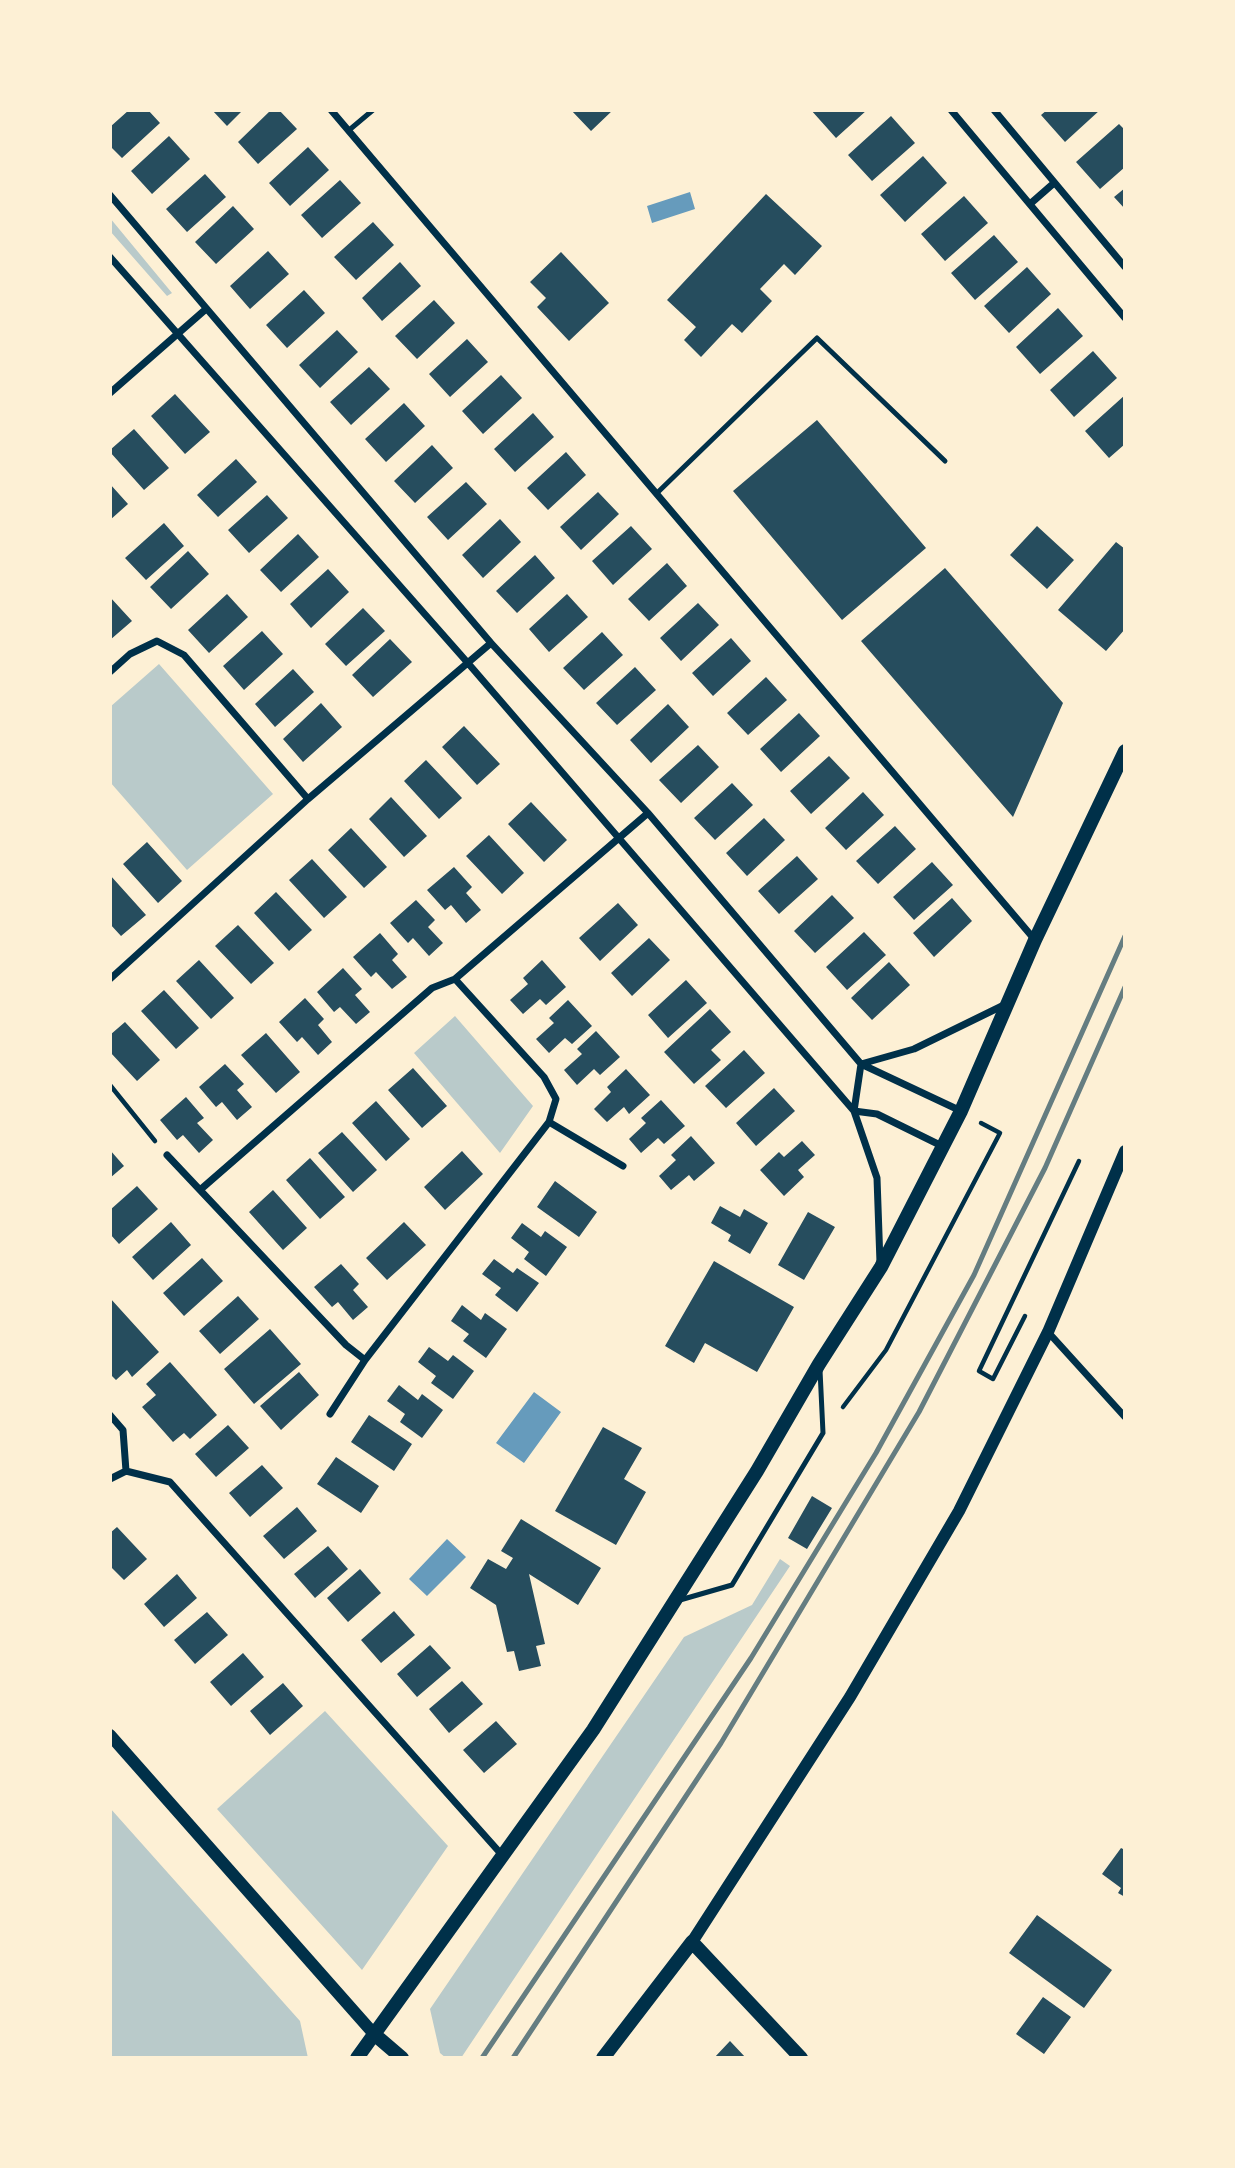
<!DOCTYPE html>
<html>
<head>
<meta charset="utf-8">
<style>
	body { margin:0 }
	#map { position:relative; width:1235px; height:2168px; overflow:hidden; background:#fdf0d5; font-family:Jost,sans-serif }
	canvas { display:block }
	.frame { position:absolute; inset:0; border:112px solid #fdf0d5; pointer-events:none }
</style>
</head>
<body>
<div id="map">
<canvas width="1235" height="2168"></canvas>
<div class="frame"></div>
</div>
<script>
const g = document.querySelector('canvas').getContext('2d');
g.lineJoin = 'round';
function paint(path, color) {
  g.fillStyle = color;
  g.fill(path, 'evenodd');
}
function stroke(path, color, width, dash) {
  g.strokeStyle = color;
  g.lineWidth = width;
  g.lineCap = dash ? 'butt' : 'round';
  g.setLineDash(dash || []);
  g.stroke(path);
}
paint(new Path2D(`
	M110 218 172 293 167 296 110 231Z
	M159 664 273 794 187 870 110 782V707Z
	M455 1016 533 1106 500 1153 414 1053Z
	M780 1559 790 1566 461 2058H446L440 2053 430 2009 684 1637 752 1605Z
	M325 1711 448 1846 362 1970 217 1809Z
	M110 1808 300 2021 308 2058H110Z`), '#b9caca');
paint(new Path2D(`
	M690 192 695 209 652 223 647 206Z
	M534 1392 561 1412 524 1463 496 1443Z
	M447 1539 466 1557 427 1596 409 1579Z`), '#669bbc');
paint(new Path2D(`
	M129 110H148L160 123 122 158 110 146V127Z
	M212 110H243L227 126Z
	M271 110H279L297 129 258 164 238 142Z
	M571 110H613L591 131Z
	M811 110H867L836 138Z
	M1047 110H1100L1065 142 1041 115Z
	M891 116 915 143 872 181 848 155Z
	M1119 124 1125 130V167L1100 189 1076 162Z
	M169 136 190 159 152 194 131 171Z
	M308 147 329 170 290 206 269 183Z
	M923 156 947 183 905 222 880 195Z
	M205 174 226 197 187 232 166 209Z
	M340 180 361 203 322 238 301 215Z
	M1125 188V209L1114 197Z
	M766 194 822 246 795 275 784 264 760 289 772 301 742 333 732 324 701 357 684 340 696 327 667 300Z
	M964 196 988 223 945 261 921 234Z
	M233 206 254 229 216 264 195 242Z
	M373 222 394 245 356 280 334 257Z
	M994 235 1018 262 975 300 951 273Z
	M268 251 289 274 250 309 230 286Z
	M561 252 609 303 569 341 537 307 546 298 530 282Z
	M400 262 421 286 382 321 362 298Z
	M1027 267 1051 294 1009 333 984 306Z
	M304 290 325 313 287 348 266 325Z
	M434 300 455 323 417 359 395 336Z
	M1058 308 1083 336 1040 374 1016 347Z
	M337 330 358 352 320 388 299 365Z
	M467 339 488 362 450 397 429 374Z
	M1093 351 1117 378 1074 417 1050 390Z
	M369 367 390 389 351 425 330 402Z
	M501 375 522 398 483 434 462 411Z
	M175 394 210 432 185 454 151 416Z
	M1125 395V444L1109 458 1085 431Z
	M404 403 425 426 386 462 365 439Z
	M533 413 554 437 515 472 494 449Z
	M817 420 926 548 842 620 733 491Z
	M134 429 169 468 144 490 110 452V450Z
	M432 445 453 468 415 503 394 481Z
	M566 452 586 475 548 510 527 488Z
	M236 459 257 482 218 517 197 495Z
	M466 482 487 504 448 540 427 517Z
	M110 484 128 504 110 520Z
	M598 492 619 514 581 550 560 527Z
	M267 495 288 518 249 553 228 530Z
	M500 519 521 542 483 578 462 555Z
	M164 523 184 546 146 580 125 558Z
	M631 526 652 549 613 585 592 561Z
	M1037 526 1074 560 1047 589 1010 555Z
	M298 534 319 557 281 592 260 570Z
	M1116 542 1125 549V629L1106 651 1058 610Z
	M188 551 209 574 171 609 150 587Z
	M535 555 555 578 517 613 496 591Z
	M667 563 687 586 649 621 628 599Z
	M945 568 1063 703 1013 817 861 641Z
	M328 569 349 592 311 628 290 604Z
	M227 594 248 617 209 653 188 630Z
	M567 594 588 617 549 652 529 629Z
	M110 597 132 621 110 640Z
	M698 603 719 625 681 661 660 638Z
	M363 608 385 631 346 666 325 644Z
	M262 631 283 654 244 690 223 666Z
	M602 632 623 655 584 690 563 668Z
	M731 638 751 661 713 696 692 673Z
	M390 639 412 662 373 697 352 675Z
	M635 667 656 690 617 725 596 703Z
	M293 669 314 692 275 727 255 704Z
	M766 677 787 700 748 735 727 713Z
	M321 703 342 727 303 762 283 739Z
	M668 704 689 727 651 763 630 740Z
	M799 713 820 736 781 772 760 749Z
	M464 726 500 764 477 785 442 747Z
	M698 745 719 767 681 803 659 780Z
	M829 756 850 778 811 814 790 791Z
	M426 760 462 798 439 819 404 781Z
	M732 783 753 805 715 840 694 818Z
	M863 792 884 815 846 850 825 828Z
	M391 797 427 836 404 857 369 819Z
	M531 802 567 840 544 862 508 824Z
	M764 818 785 840 747 876 726 853Z
	M895 826 916 849 878 884 856 861Z
	M351 828 387 867 364 888 328 850Z
	M489 835 524 873 502 894 466 856Z
	M147 842 182 881 158 903 123 864Z
	M797 856 818 879 779 914 758 891Z
	M312 859 347 897 324 918 289 880Z
	M932 862 953 885 914 920 893 897Z
	M454 867 472 887 466 893 481 910 466 923 451 905 445 910 427 890Z
	M110 875 146 915 121 936 110 924Z
	M276 892 312 930 289 951 254 913Z
	M832 895 854 918 815 953 794 931Z
	M952 898 972 921 934 957 913 933Z
	M416 900 435 920 428 927 443 943 429 956 413 938 408 943 390 923Z
	M618 903 638 925 600 961 579 938Z
	M238 925 274 963 251 984 215 946Z
	M864 932 886 955 847 990 826 967Z
	M380 933 398 954 392 960 407 977 392 989 376 972 371 977 353 957Z
	M649 938 670 960 632 996 611 973Z
	M199 960 234 998 211 1019 176 981Z
	M542 960 566 987 546 1005 540 999 523 1014 510 1000 528 984 523 978Z
	M889 962 910 985 872 1020 851 998Z
	M343 968 362 989 355 995 370 1012 356 1024 340 1007 334 1012 317 992Z
	M686 980 707 1003 668 1038 648 1015Z
	M164 990 199 1028 176 1049 141 1011Z
	M305 998 324 1019 318 1025 332 1042 318 1055 302 1037 297 1042 279 1022Z
	M568 1000 592 1026 572 1044 565 1038 549 1053 536 1039 554 1023 549 1018Z
	M710 1009 731 1032 711 1050 721 1060 694 1084 664 1052Z
	M125 1022 160 1060 137 1081 110 1052V1035Z
	M596 1031 620 1057 600 1075 594 1069 577 1085 564 1070 582 1054 577 1049Z
	M266 1033 300 1072 276 1093 241 1055Z
	M744 1050 765 1073 726 1108 705 1086Z
	M225 1064 244 1084 237 1090 252 1107 237 1120 222 1102 216 1107 199 1087Z
	M413 1068 447 1106 422 1128 388 1090Z
	M626 1069 650 1095 629 1114 624 1107 607 1122 594 1109 611 1092 607 1087Z
	M774 1088 795 1111 756 1146 736 1123Z
	M186 1097 204 1118 197 1123 213 1140 199 1153 183 1135 177 1140 160 1120Z
	M661 1100 685 1126 664 1144 658 1138 641 1153 629 1139 646 1123 641 1118Z
	M376 1101 410 1139 386 1161 352 1123Z
	M342 1132 377 1170 353 1192 318 1153Z
	M691 1136 715 1163 694 1181 689 1175 671 1190 659 1176 676 1160 671 1155Z
	M802 1141 815 1155 798 1170 804 1177 784 1196 760 1170 779 1152 784 1157Z
	M110 1150 124 1166 110 1178Z
	M462 1151 483 1174 445 1210 424 1187Z
	M310 1158 345 1197 320 1219 286 1180Z
	M555 1181 597 1212 579 1237 537 1207Z
	M137 1186 158 1209 119 1244 110 1234V1210Z
	M273 1190 307 1228 283 1250 249 1212Z
	M720 1206 740 1217 744 1209 768 1223 750 1254 728 1241 731 1235 711 1223Z
	M808 1212 835 1227 804 1280 778 1265Z
	M171 1222 191 1245 153 1280 132 1257Z
	M404 1222 426 1245 387 1280 366 1258Z
	M522 1223 541 1237 545 1231 567 1247 546 1276 524 1259 529 1252 511 1238Z
	M202 1258 223 1281 184 1316 163 1293Z
	M494 1259 513 1273 517 1268 539 1283 517 1312 495 1295 501 1288 482 1274Z
	M714 1261 794 1307 757 1372 705 1343 694 1363 665 1346Z
	M341 1264 359 1284 353 1290 368 1307 353 1320 338 1302 332 1307 314 1287Z
	M238 1296 259 1319 220 1354 199 1331Z
	M110 1298 159 1352 132 1377 127 1370 116 1380 110 1374Z
	M462 1305 481 1320 485 1313 507 1329 486 1358 463 1341 469 1334 451 1321Z
	M270 1329 301 1364 254 1404 224 1369Z
	M429 1347 448 1361 453 1355 474 1371 453 1399 431 1383 436 1376 418 1362Z
	M170 1362 217 1415 190 1439 184 1433 173 1442 142 1407 156 1395 146 1384Z
	M299 1372 319 1395 281 1430 260 1406Z
	M399 1385 418 1400 422 1394 443 1410 422 1438 400 1422 405 1414 387 1401Z
	M369 1415 412 1444 394 1471 351 1442Z
	M228 1425 249 1448 216 1477 195 1454Z
	M603 1427 642 1448 624 1479 646 1492 616 1545 555 1511Z
	M336 1457 379 1486 361 1513 317 1484Z
	M262 1465 283 1488 250 1517 229 1493Z
	M812 1496 832 1508 807 1549 788 1538Z
	M297 1507 317 1531 284 1559 263 1536Z
	M521 1519 601 1568 578 1605 529 1574 545 1644 536 1646 541 1666 519 1671 514 1651 507 1652 496 1605 470 1588 488 1559 506 1569 513 1558 501 1551Z
	M117 1527 147 1559 124 1580 110 1566V1533Z
	M328 1546 348 1569 315 1598 294 1574Z
	M360 1569 381 1593 348 1622 327 1598Z
	M177 1574 197 1598 164 1627 144 1604Z
	M394 1611 415 1635 381 1663 361 1640Z
	M207 1612 228 1635 195 1664 174 1640Z
	M430 1645 451 1668 417 1697 397 1674Z
	M243 1653 264 1677 231 1706 210 1682Z
	M462 1681 483 1704 449 1733 429 1709Z
	M283 1683 303 1706 270 1735 250 1711Z
	M496 1721 517 1744 484 1773 463 1750Z
	M1121 1848 1125 1850V1897L1118 1893 1121 1888 1102 1874Z
	M1037 1915 1112 1970 1084 2008 1009 1953Z
	M1043 1997 1071 2017 1044 2054 1016 2034Z
	M730 2041 746 2058H714Z`), '#264d5e');
stroke(new Path2D(`
	M110 1085 155 1141
	M1025 1316 993 1379 979 1371 1079 1161
	M843 1407 886 1350 1000 1133 981 1123`), '#003049', 4.5);
stroke(new Path2D(`
	M348 131 373 110
	M656 494 817 338 945 461
	M680 1600 732 1585 823 1433 820 1370`), '#003049', 5);
stroke(new Path2D(`
	M331 110 1035 940
	M951 110 1125 318
	M994 110 1125 267
	M110 195 491 643 648 813 861 1064 961 1111
	M1030 204 1054 183
	M110 257 467 662 854 1111 877 1114 944 1147
	M110 393 206 309
	M110 672 130 654 157 641 184 655 308 799 110 979
	M308 799 491 643
	M455 979 648 813
	M549 1122 623 1166
	M167 1155 346 1345 365 1360 549 1122 556 1099 544 1077 455 979 432 988 200 1190
	M880 1263 877 1178 854 1111 861 1064 914 1049 1004 1005
	M1048 1332 1125 1417
	M330 1414 365 1360
	M110 1415 123 1430 126 1471
	M110 1479 126 1471 170 1482 502 1855`), '#003049', 7);
stroke(new Path2D(`
	M110 1735 374 2034
	M692 1942 850 1697 959 1511 1048 1332 1125 1151`), '#003049', 12);
stroke(new Path2D(`
	M374 2034 402 2058
	M357 2058 593 1730 757 1471 819 1364 881 1267 961 1111 1035 940 1125 751
	M603 2058 692 1942 801 2058`), '#003049', 14);
stroke(new Path2D(`
	M482 2058 751 1658 876 1453 974 1275 1125 936
	M513 2058 721 1743 919 1412 1045 1168 1125 987`), '#657d81', 5);
</script>
</body>
</html>
